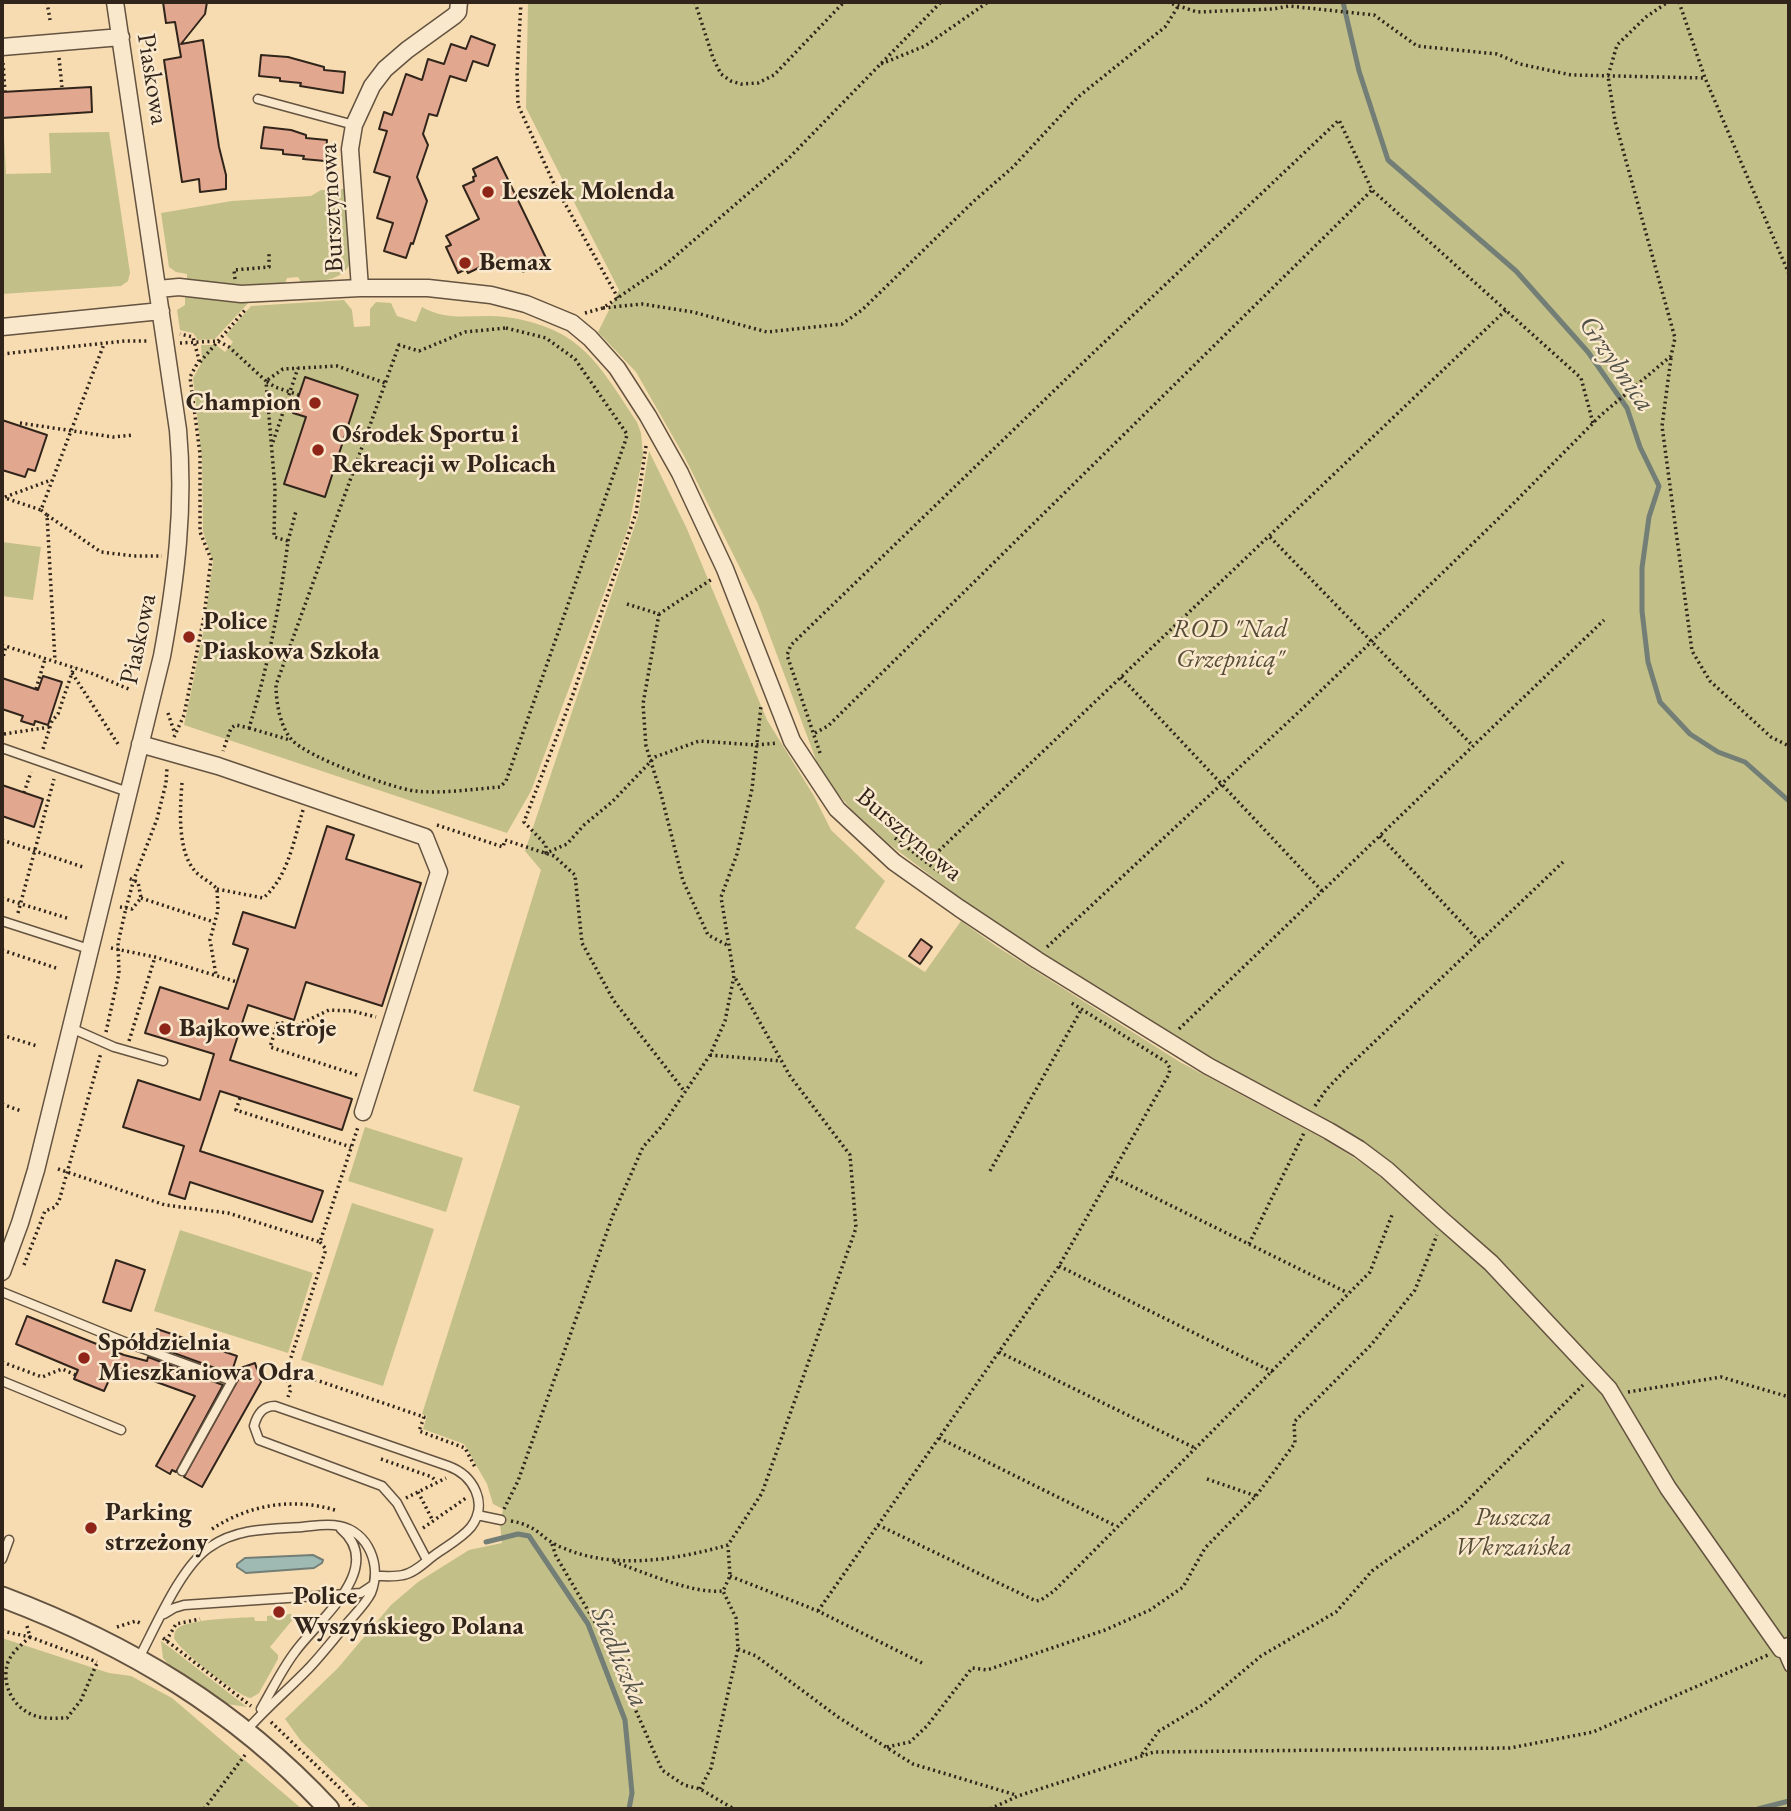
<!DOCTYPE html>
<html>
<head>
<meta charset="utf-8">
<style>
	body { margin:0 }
	#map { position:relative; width:1791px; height:1811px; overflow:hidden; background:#f8dcb1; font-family:"EB Garamond",serif }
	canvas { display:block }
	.frame { position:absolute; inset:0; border:4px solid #31251b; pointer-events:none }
</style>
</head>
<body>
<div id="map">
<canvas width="1791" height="1811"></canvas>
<div class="frame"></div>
</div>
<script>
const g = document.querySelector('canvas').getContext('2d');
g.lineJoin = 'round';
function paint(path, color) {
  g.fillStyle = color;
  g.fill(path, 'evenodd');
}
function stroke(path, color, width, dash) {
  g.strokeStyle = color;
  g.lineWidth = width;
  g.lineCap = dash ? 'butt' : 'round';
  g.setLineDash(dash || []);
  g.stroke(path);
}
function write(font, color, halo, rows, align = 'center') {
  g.font = font + ' "EB Garamond",serif';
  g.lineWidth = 5;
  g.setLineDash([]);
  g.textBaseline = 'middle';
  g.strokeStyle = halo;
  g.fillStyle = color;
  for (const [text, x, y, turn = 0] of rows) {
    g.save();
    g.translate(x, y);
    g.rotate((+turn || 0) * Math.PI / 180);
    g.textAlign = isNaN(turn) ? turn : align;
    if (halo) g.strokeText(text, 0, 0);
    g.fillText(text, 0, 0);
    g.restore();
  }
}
paint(new Path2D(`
	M528 2H1789V1809H371L301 1741 285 1719 338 1668 391 1605 418 1582 469 1550 502 1543 500 1524 503 1509 493 1504 487 1484 464 1444 423 1429 427 1416 422 1414 520 1106 473 1091 541 870 525 851 638 516 649 451 687 529 767 720 814 796 831 830 885 881 855 928 925 972 961 921 996 946 1180 1062 1329 1142 1368 1167 1410 1201 1442 1212 1364 1143 1171 1035 1085 982 963 900 889 844 851 809 822 776 758 604 684 456 636 372 598 332 619 290 526 108Z
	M109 132 130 273 128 281 121 286 2 294V136H4L6 174 51 173 49 133Z
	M346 189 352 260C343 282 321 281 301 282L298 277 287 278 285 283 239 285 187 279V274L176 272 169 267 161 213 232 201 311 196 321 190Z
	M185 297 250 301 215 339 198 340 193 333 180 330 177 310 185 305Z
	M344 300 352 310 354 327 370 326V309L376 302 391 303 397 316 416 322 422 307C449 323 477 313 506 317 581 328 598 363 637 422L641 433 643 455 629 526 531 791 507 833 184 725 203 634 213 561 203 532 202 460 193 378 202 362 201 345H216L225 352 233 342 226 335 251 306Z
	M2 542 41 547 33 600 2 596Z
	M365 1127 463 1158 446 1212 348 1181Z
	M352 1203 434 1229 383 1386 301 1360Z
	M180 1230 313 1273 288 1353 154 1311Z
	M291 1614 294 1618 270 1647 278 1655V1659L259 1693 251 1698C237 1696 180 1651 174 1638 175 1633 174 1632 178 1628 189 1619 239 1618 254 1617L255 1621H267V1616Z
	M2 1638 109 1673 131 1676 172 1698 302 1809H2Z
	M161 1641 172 1649 247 1707 227 1704 171 1667 163 1658Z`), '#c2bf88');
const water = new Path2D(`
	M313 1555 323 1560 322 1563 314 1568 246 1573 237 1567V1564L245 1558Z`);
paint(water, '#9ebab2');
stroke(water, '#727e76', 2);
stroke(new Path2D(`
	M1343 2 1359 71 1388 160 1516 271 1588 352 1627 408 1640 447 1659 486 1649 517 1642 568V611L1648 662 1660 702 1690 734 1718 752 1745 762 1789 801
	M486 1542 518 1534 529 1536 588 1624 625 1720 632 1793 629 1809
	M1758 1809 1789 1801`), '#727e76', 5);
const building = new Path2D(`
	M163 2H207L205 14 181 44 203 40 219 147 226 175V189L200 192 199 179 182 182 164 60 181 57 175 22 166 23Z
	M471 36 495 45 488 66 473 61 466 81 450 76 437 116 429 114 423 134 428 145 417 177 427 201 413 244 411 243 406 258 384 251 393 223 377 218 390 177 374 172 387 131 379 129 384 112 392 115 406 74 422 80 428 59 444 64 451 44 466 49Z
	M261 55 288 57 324 67V70L345 72 343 93 300 86 301 83 280 81V78L259 76Z
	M91 87 92 112 2 118V92Z
	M264 127 291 130 306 135V138L327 140 325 161 303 159 304 156 283 154V150L261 148Z
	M497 157 547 260 523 272 520 265 516 267 515 264 504 269 499 258 468 273 466 269 458 273 446 247 451 245 446 236 479 219 463 186 474 181 473 177 476 176 473 169Z
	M305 377 358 395 325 497 284 484 306 417 293 413Z
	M2 420 47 435 35 471 28 469 25 477 2 470Z
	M43 676 62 682 48 725 35 721 34 725 21 721 23 716 2 709V678L38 690Z
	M2 785 43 799 34 827 2 816Z
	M327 826 354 835 346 859 421 883 382 1006 306 982 294 1020 248 1005 230 1060 352 1099 342 1130 220 1091 200 1151 323 1191 312 1222 190 1182 185 1199 169 1194 184 1146 123 1127 138 1080 200 1100 214 1054 145 1033 160 987 228 1009 248 949 233 944 243 912 295 928Z
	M921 939 932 947 920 964 909 956Z
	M116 1260 145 1270 131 1311 103 1302Z
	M27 1316 124 1355 147 1361 148 1357 223 1385 176 1472 172 1470 170 1474 156 1466 195 1396 115 1367 104 1391 74 1379 78 1370 16 1344Z
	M157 1329 237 1356 232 1371 255 1363 261 1382 202 1487 184 1477 238 1380 234 1375 152 1345Z`);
paint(building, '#e2a78f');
stroke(building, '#31251b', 2);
const service = new Path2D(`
	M258 99 354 125
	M2 748 128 792
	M2 921 89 949
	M71 1028 114 1047 163 1061
	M2 1292 125 1342 232 1381 182 1471
	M2 1381 121 1430
	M477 1515 501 1520
	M2 1559 9 1540
	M376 1576C384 1576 395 1577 403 1575 415 1573 426 1561 436 1554 447 1546 462 1538 471 1527 489 1503 473 1475 448 1466L275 1406C262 1406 257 1415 254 1426L259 1440 382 1486 397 1503 427 1560
	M164 1614 174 1608 184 1605 361 1593 373 1585
	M1781 1649 1789 1667
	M139 1658C156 1626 181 1566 210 1547 237 1528 270 1529 302 1527 314 1526 328 1523 339 1526 369 1532 382 1566 371 1593 365 1605 353 1616 344 1627 333 1640 322 1654 310 1667 289 1689 266 1708 246 1731
	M261 1709C272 1690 282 1669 295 1652 317 1621 387 1568 341 1529`);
const minor = new Path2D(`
	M2 47 121 37
	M360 288 350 149 354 125 372 86 385 69 407 50 454 16 458 12 459 2
	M158 289 179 287 241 294 360 288H428L491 295 526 304 572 323 590 338 617 368 648 416 680 473 725 569 792 741 837 809 894 862 959 908 1037 960 1208 1066 1329 1131 1359 1149 1387 1170 1442 1220 1491 1263 1609 1389 1668 1488 1781 1649 1789 1646
	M2 327 161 311
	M140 744 218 766 425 837 439 872 363 1112
	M2 1272 20 1223 36 1170 162 656C176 580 185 507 178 430L115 2`);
const tertiary = new Path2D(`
	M2 1597C129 1645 236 1709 329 1809`);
stroke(service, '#635340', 11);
stroke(minor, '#635340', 19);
stroke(tertiary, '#635340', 23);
stroke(new Path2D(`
	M47 2 50 20
	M521 2 517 73 518 105 554 184 618 298
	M695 2 713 58 721 74 731 81 741 84 758 83 774 75 844 2
	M1167 2 1197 12 1273 9 1289 6 1374 15 1417 46 1497 54 1520 64 1571 75 1705 78
	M1679 2 1705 78 1789 274
	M59 58 62 87
	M3 63 5 92
	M881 64 925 46 988 2
	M235 279 234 270 269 267V254
	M603 308 642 304 693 312 767 332 842 324 862 310 974 201 1013 167 1078 97 1165 27 1179 5
	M585 313 603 308 664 266 788 159 941 2
	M506 328 546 338 575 359 627 434 626 439 506 781 500 787C473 789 442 794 415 791 391 788 307 757 292 740 280 727 276 702 276 685L399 345 419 351 465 332Z
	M180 343 218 341 229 347 266 381 275 488 274 537 288 541C280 605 268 667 249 728L236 725 231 728 223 751
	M2 354 125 341H149
	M1671 358 1662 426 1692 651 1710 681 1771 737 1789 746
	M200 362 245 310
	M299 395 275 387 266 381 283 369 337 366 385 383
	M20 423 113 437 133 435
	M273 442 298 368
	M646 446 636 513 572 697 524 822 546 845V853L567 844 584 825 612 802 655 757 699 741 756 745 778 743
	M2 497 41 510 104 344
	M5 497 51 480
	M41 510 47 515 55 661
	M47 515 101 552 134 556H162
	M1270 537 1473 746
	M288 541 296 511
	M627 604 659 614 712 579
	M659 614 643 704 646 746 661 794 683 881 708 935 729 946
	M2 645 91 673 131 690
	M2 661 6 646
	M72 673 118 744
	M1121 677 1322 891
	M36 689 45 659
	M168 713 175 734
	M249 728 290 740
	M815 733 828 726 1372 190
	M4 734 50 727
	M174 737 184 715 204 617 211 559 200 532V454L190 377 199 360 193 337 180 334
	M43 749 52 721 58 714 74 667
	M820 753 787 655 791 645 1092 354 1339 120 1372 190 1581 378 1593 423
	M182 783C180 808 177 851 195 871 201 878 211 882 217 889L218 910 210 940 216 975
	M24 793 31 772
	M437 825 503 847 505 840 554 856 575 875 582 943 614 1001 685 1092
	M1380 836 1479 941
	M895 838 939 872
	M2 840 83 867
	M927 862 1506 310
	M217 889 263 898C288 878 294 839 303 810
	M2 898 70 919
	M141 898 214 922
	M120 907 132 909 141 898 138 882 128 878
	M18 913 54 779
	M1047 947 1303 708 1498 519 1601 415 1671 356 1675 338 1615 121 1608 76 1617 45 1646 17 1668 2
	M111 948 155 957 237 982
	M2 950 56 968
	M1179 1029 1604 620
	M106 1032 119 973 118 943 126 908 134 879 157 819 166 783 167 768
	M2 1035 37 1046
	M129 1041 155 957
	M710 1055 781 1061
	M357 1075 270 1047 278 1022 296 1026 329 1010 352 1011 376 1017
	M240 1098 236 1110 351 1147
	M2 1104 21 1111
	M1315 1106 1326 1090 1346 1069 1563 862
	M58 1169 165 1205 228 1213 320 1242 358 1127
	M990 1171 1081 1010
	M1111 1176 1348 1293
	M320 1242 325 1248V1252L287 1370 424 1417 419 1431 465 1448 475 1467
	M1249 1244 1304 1133
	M24 1265 45 1211 55 1207 59 1201 101 1053
	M1059 1266 1273 1372
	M999 1352 1195 1448
	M2 1362 42 1377 62 1369 76 1375
	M287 1370 285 1376 291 1389 288 1397
	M1628 1392 1721 1377 1789 1397
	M939 1438 1116 1526
	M381 1459 432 1477 436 1481
	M1207 1479 1256 1496
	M418 1492 433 1521
	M406 1498 446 1478
	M504 1509 518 1481 613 1215 643 1147 662 1126 710 1055 725 1021 734 976 721 897 737 854 752 789 761 706
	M511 1521C540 1526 540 1539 563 1548 615 1570 675 1560 728 1545L762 1493 856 1228 850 1155 790 1076 734 976
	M878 1525 1036 1601 1041 1600 1054 1591 1370 1272 1392 1215
	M423 1528 466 1498
	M212 1529C250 1504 295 1497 338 1511
	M552 1544 556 1556 603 1636 662 1770 684 1785 700 1789 734 1809
	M614 1562C645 1572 691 1594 723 1591L730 1576 728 1546
	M730 1576 818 1611 922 1663
	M818 1611 1059 1266 1169 1074 1170 1068 1166 1062 1070 1002
	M27 1626 30 1637 97 1662
	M117 1627 136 1621 142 1624
	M2 1631 30 1637
	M30 1637C22 1644 12 1652 8 1662 0 1686 15 1711 39 1717 48 1719 59 1718 67 1718L81 1700 97 1663
	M163 1638 251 1706
	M166 1641 176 1624 200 1619
	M738 1649 756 1656 838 1717 913 1764 1016 1795
	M271 1722 344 1792 358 1809
	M887 1747 910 1742 927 1726 972 1668 987 1670 1105 1630 1150 1610 1183 1587 1205 1548 1256 1496 1295 1443 1294 1422 1371 1345 1415 1290 1437 1235
	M1142 1754 1159 1731 1204 1704 1261 1656 1336 1612 1372 1571 1460 1508 1583 1385
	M700 1789 711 1768 738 1649 736 1618 723 1591
	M204 1809 245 1755
	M990 1809 1018 1796 1154 1752 1510 1748 1593 1732 1768 1655`), '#31251b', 3.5, [2, 3.5]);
stroke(service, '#fae8cc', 8);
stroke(minor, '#fae8cc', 16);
stroke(tertiary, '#fae8cc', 19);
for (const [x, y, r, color] of [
	[488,192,7,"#8f2418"],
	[465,263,7,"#8f2418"],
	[315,403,7,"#8f2418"],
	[318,450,7,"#8f2418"],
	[189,637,7,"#8f2418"],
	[165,1029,7,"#8f2418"],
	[84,1358,7,"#8f2418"],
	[91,1528,7,"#8f2418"],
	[279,1612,7,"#8f2418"]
]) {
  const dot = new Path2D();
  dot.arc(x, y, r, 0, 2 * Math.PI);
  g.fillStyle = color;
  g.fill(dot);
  stroke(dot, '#fae8cc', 2.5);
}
write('26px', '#31251b', '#fae8cc', [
	["Piaskowa",152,79,81],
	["Bursztynowa",332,208,-93],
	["Piaskowa",139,639,-78],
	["Bursztynowa",909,835,40]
]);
write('bold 26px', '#31251b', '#fae8cc', [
	["Leszek Molenda",502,192],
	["Bemax",479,263],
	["Champion",301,403,"right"],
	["Ośrodek Sportu i",332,435],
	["Rekreacji w Policach",332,465],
	["Police",203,622],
	["Piaskowa Szkoła",203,652],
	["Bajkowe stroje",179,1029],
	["Spółdzielnia",98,1343],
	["Mieszkaniowa Odra",98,1373],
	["Parking",105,1513],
	["strzeżony",105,1543],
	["Police",293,1597],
	["Wyszyńskiego Polana",293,1627]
], 'left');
write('italic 26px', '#554c36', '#fae8cc', [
	["ROD \"Nad",1230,630],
	["Grzepnicą\"",1230,660],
	["Puszcza",1513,1518],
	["Wkrzańska",1513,1548]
]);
write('italic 28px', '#525248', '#fae8cc', [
	["Grzybnica",1616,364,55],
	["Siedliczka",619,1657,67]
]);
</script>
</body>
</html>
